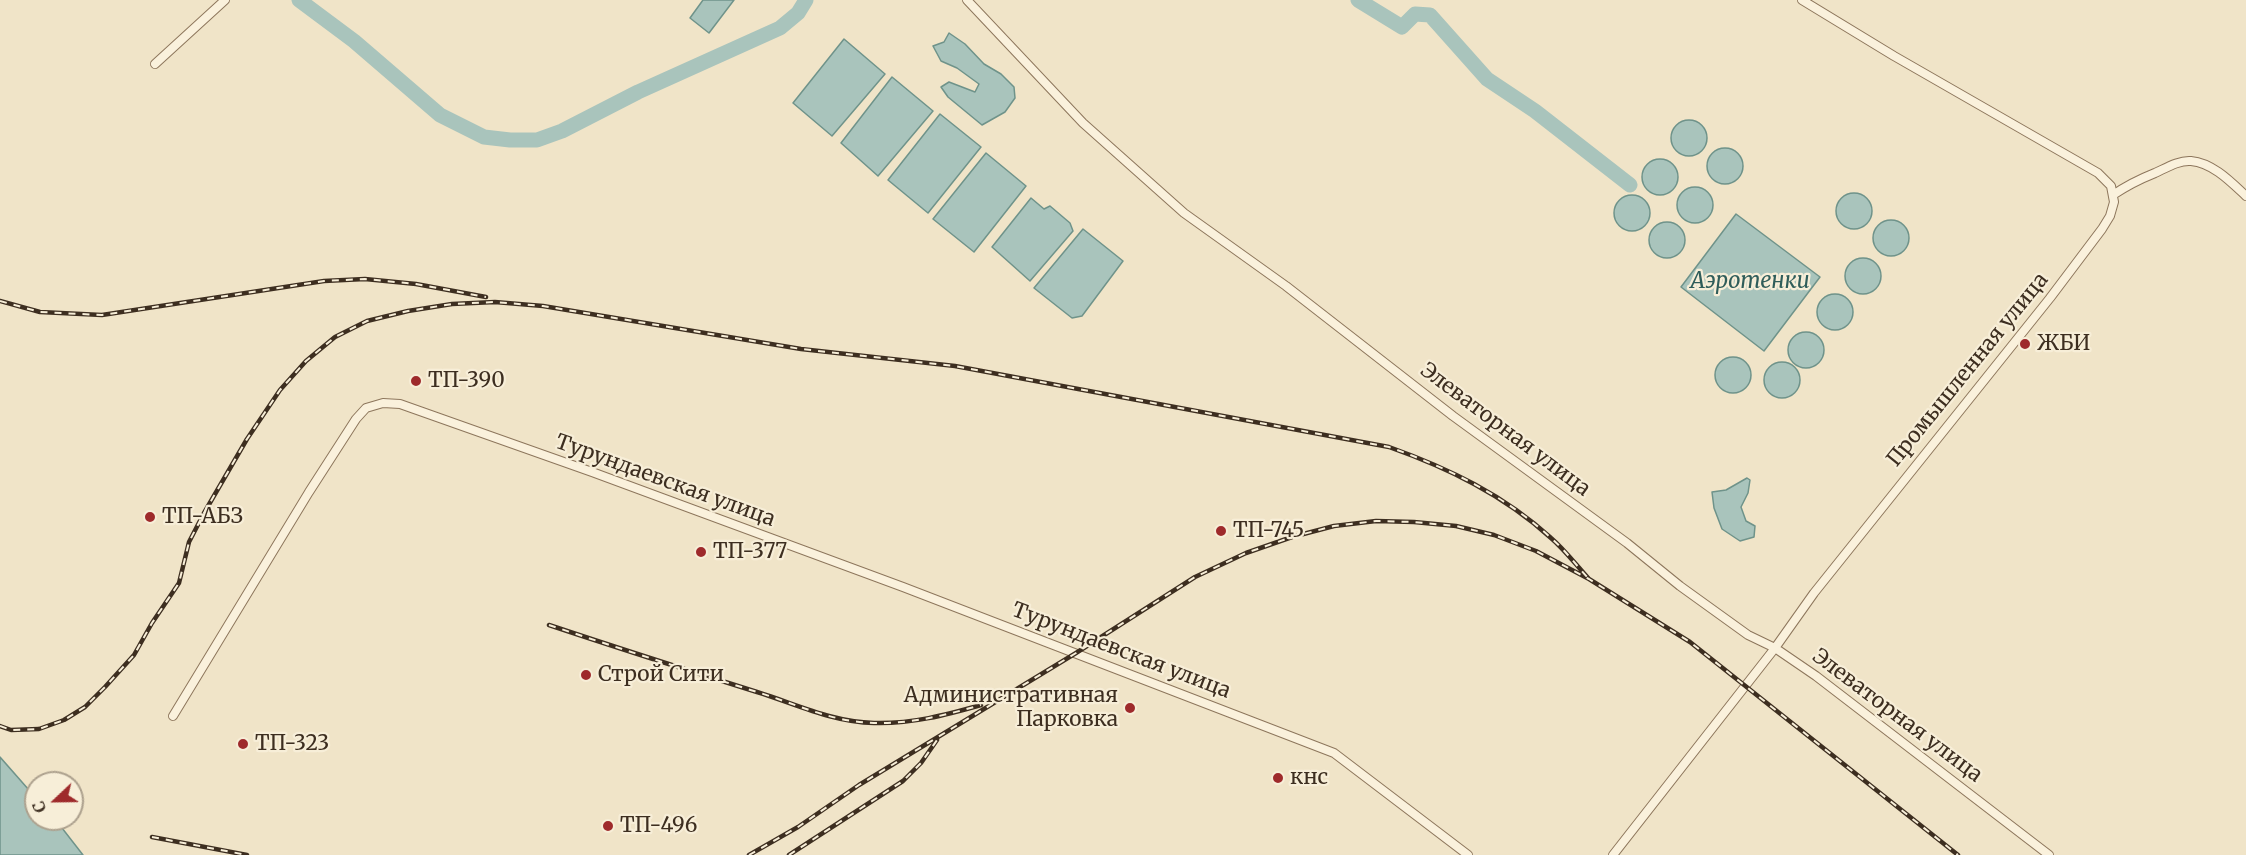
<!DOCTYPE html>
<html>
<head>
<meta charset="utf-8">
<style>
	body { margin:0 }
	#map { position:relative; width:2246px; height:855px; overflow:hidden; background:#f0e4c8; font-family:Merriweather,serif }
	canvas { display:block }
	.north { position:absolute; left:24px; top:771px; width:60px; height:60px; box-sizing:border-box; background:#f7eed8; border:2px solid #ada18e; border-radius:50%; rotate:248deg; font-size:16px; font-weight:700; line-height:24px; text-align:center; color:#3d2e20 }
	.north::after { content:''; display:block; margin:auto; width:21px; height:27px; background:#9e2a2b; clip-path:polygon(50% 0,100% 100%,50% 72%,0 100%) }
</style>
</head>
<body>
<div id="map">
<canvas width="2246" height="855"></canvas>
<div class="north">С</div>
</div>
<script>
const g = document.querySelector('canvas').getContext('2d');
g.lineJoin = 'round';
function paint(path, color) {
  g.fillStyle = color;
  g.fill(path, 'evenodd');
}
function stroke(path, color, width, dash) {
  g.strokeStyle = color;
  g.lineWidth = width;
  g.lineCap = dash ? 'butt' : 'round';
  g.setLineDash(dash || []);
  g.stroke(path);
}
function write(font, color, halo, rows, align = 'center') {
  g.font = font + ' Merriweather,serif';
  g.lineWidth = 4.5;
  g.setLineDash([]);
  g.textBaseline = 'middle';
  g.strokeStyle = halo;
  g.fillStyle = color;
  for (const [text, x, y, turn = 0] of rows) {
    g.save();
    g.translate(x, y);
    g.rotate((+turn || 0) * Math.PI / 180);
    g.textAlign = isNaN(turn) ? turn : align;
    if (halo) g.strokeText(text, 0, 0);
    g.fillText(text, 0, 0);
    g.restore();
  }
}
const water = new Path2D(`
	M703 0H734L709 33 690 18Z
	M949 33 965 44 984 64 1001 74 1014 87 1015 98 1005 112 982 125 948 97 941 87 949 82 975 92 979 84 957 68 941 61 933 46 944 42Z
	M844 39 885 74 832 136 793 103Z
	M892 77 933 111 878 176 841 143Z
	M940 114 981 147 928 213 888 180Z
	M1671 138a18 18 0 1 1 36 0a18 18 0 1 1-36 0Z
	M1707 166a18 18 0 1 1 36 0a18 18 0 1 1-36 0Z
	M986 153 1026 186 974 252 933 219Z
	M1642 177a18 18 0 1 1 36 0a18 18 0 1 1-36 0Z
	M1677 205a18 18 0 1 1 36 0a18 18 0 1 1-36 0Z
	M1836 211a18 18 0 1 1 36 0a18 18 0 1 1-36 0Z
	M1614 213a18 18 0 1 1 36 0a18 18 0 1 1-36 0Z
	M1031 198 1044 209 1050 206 1070 223 1073 231 1030 281 992 247Z
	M1736 214 1820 277 1764 351 1681 287Z
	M1873 238a18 18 0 1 1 36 0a18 18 0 1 1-36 0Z
	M1649 240a18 18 0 1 1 36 0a18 18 0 1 1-36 0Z
	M1083 229 1123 261 1082 316 1072 318 1034 288Z
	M1845 276a18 18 0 1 1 36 0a18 18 0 1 1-36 0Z
	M1817 312a18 18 0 1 1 36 0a18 18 0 1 1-36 0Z
	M1788 350a18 18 0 1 1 36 0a18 18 0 1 1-36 0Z
	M1715 375a18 18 0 1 1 36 0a18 18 0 1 1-36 0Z
	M1764 380a18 18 0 1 1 36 0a18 18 0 1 1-36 0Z
	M1747 478 1750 480 1748 493 1741 507 1746 521 1755 526 1754 537 1740 541 1722 529 1714 508 1712 492 1726 490Z
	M0 757 36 798V819H55L83 855H0Z`);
paint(water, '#a9c4bc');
stroke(water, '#6f938a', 1.5);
stroke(new Path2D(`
	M299 0 354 41 440 115 484 137 510 140H537L562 131 638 92 780 28 798 13 806 0
	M1358 0 1402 27 1415 14 1430 15 1487 79 1535 111 1630 185`), '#a9c4bc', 15);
const minor = new Path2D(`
	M967 0 1083 123 1184 213 1286 286 1453 416 1627 543 1680 586 1748 635 1775 648 1816 676 2049 855
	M155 64 225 0
	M2113 195C2126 186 2140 179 2155 173 2166 168 2179 160 2191 161 2213 163 2231 182 2246 196
	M173 716 309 492 356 419 366 408 383 403 400 404 592 472 903 587 1334 753 1468 855
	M1613 855 1775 648 1814 593 2050 298 2102 229 2110 216 2114 202 2111 186 2098 173 1894 56 1802 0`);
stroke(minor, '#8d765c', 10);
stroke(minor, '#faf1dc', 8);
const rail = new Path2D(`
	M0 301 40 312 102 315 324 281 365 279 416 284 486 297
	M549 625C618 648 687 670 757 692 796 704 832 722 874 723 912 724 946 715 981 705
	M0 726 11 730 39 729 64 720 85 707 105 687 134 655 152 623 179 583 189 542 204 513 247 439 280 390 306 361 335 337 367 321 408 311 452 304 495 302 543 306 801 349 955 366 1389 447C1448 468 1504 495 1551 538 1565 550 1576 565 1589 579
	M152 837 247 855
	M749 855 798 827 859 785 1076 653 1195 577 1246 553 1292 537 1334 526 1376 521 1414 522 1456 526 1494 535 1536 551 1589 579 1690 642 1958 855
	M789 855 903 781 921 763 937 740`);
stroke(rail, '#3d2e20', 4.5);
stroke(rail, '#f7eed8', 2, [7]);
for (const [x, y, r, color] of [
	[2025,344,6,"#9e2a2b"],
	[416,381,6,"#9e2a2b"],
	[150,517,6,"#9e2a2b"],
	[1221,531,6,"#9e2a2b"],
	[701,552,6,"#9e2a2b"],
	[586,675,6,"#9e2a2b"],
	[1130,708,6,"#9e2a2b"],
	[243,744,6,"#9e2a2b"],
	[1278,778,6,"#9e2a2b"],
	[608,826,6,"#9e2a2b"]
]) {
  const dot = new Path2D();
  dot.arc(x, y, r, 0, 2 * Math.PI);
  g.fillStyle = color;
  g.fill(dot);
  stroke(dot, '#f7eed8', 2);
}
write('21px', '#3d2e20', '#f7eed8', [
	["ЖБИ",2037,344],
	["ТП-390",428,381],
	["ТП-АБЗ",162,517],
	["ТП-745",1233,531],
	["ТП-377",713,552],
	["Строй Сити",598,675],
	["Административная",1118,696,"right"],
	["Парковка",1118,720,"right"],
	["ТП-323",255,744],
	["кнс",1290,778],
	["ТП-496",620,826]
], 'left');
write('21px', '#3d2e20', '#f7eed8', [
	["Промышленная улица",1968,370,-51],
	["Элеваторная улица",1505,430,37],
	["Турундаевская улица",665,481,20],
	["Турундаевская улица",1121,651,21],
	["Элеваторная улица",1897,716,37]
]);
write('italic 22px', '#2f5d5a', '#f7eed8', [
	["Аэротенки",1750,282]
]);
</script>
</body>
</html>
